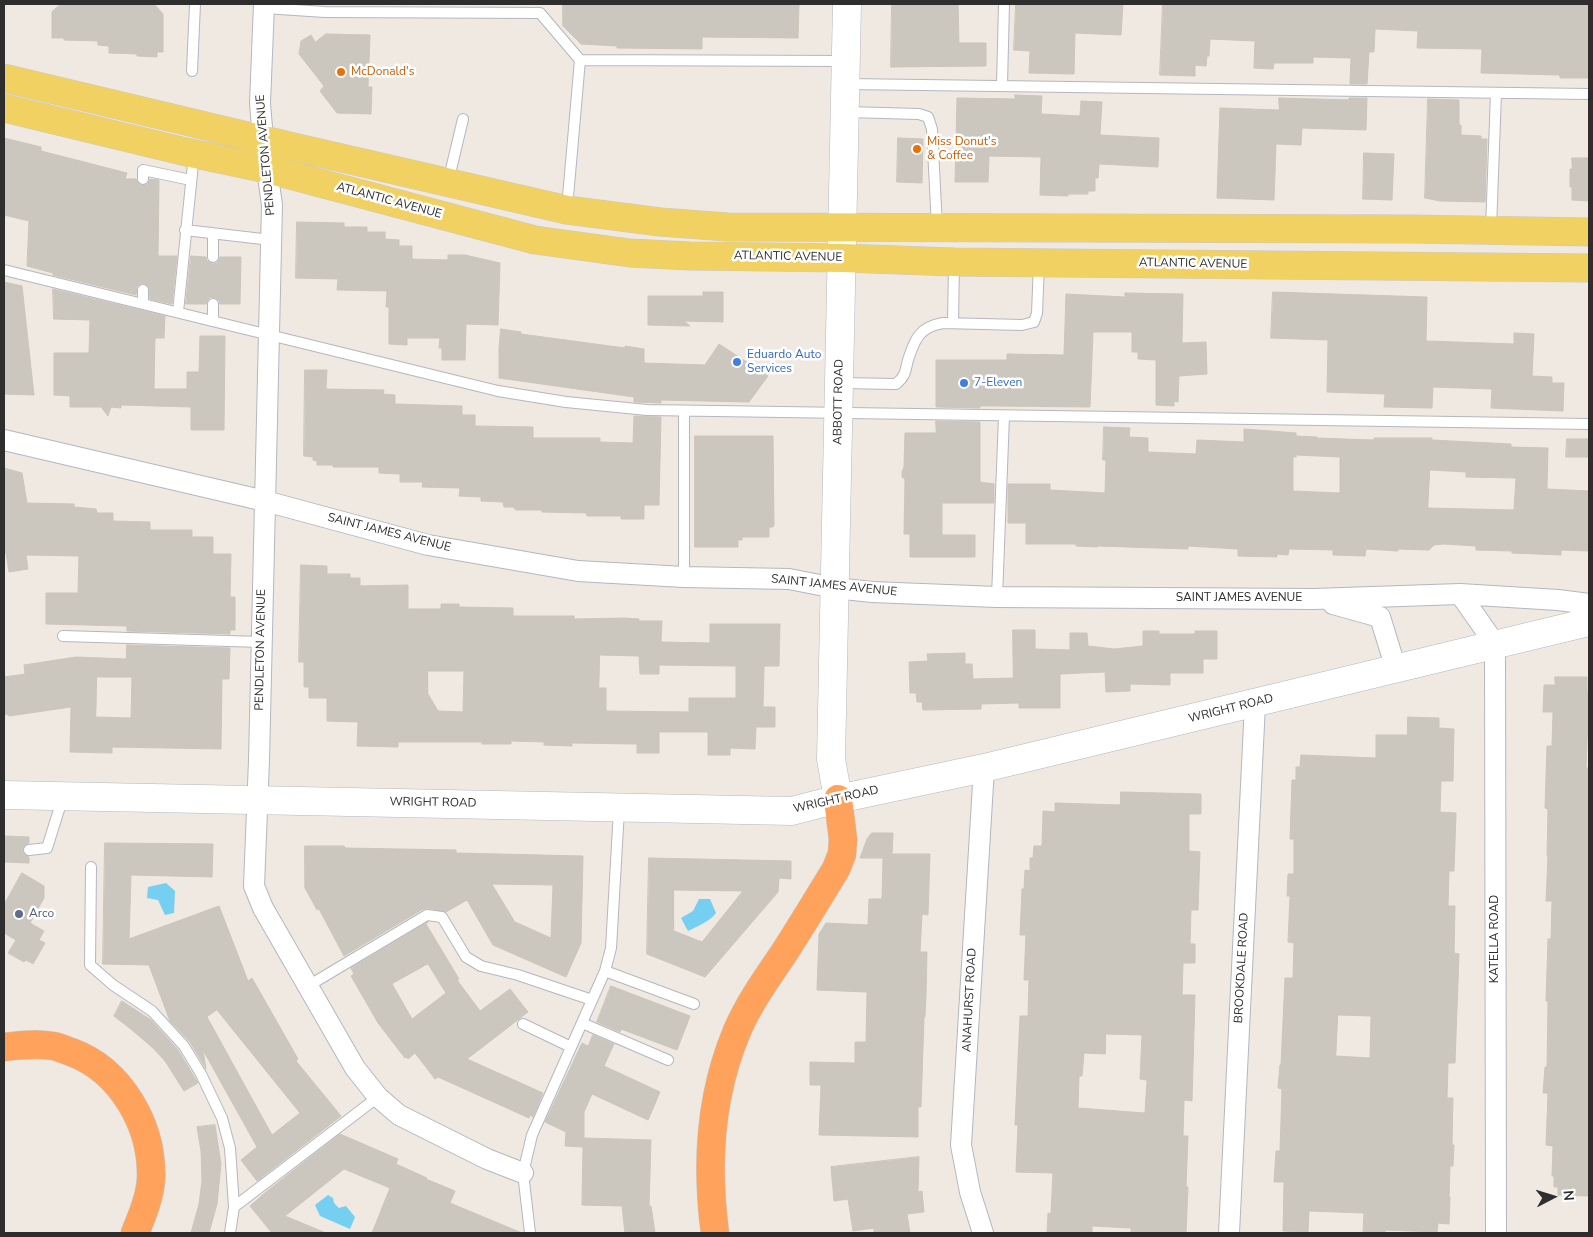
<!DOCTYPE html>
<html>
<head>
<meta charset="utf-8">
<style>
	body { margin:0 }
	#map { position:relative; width:1593px; height:1237px; overflow:hidden; background:#efe9e1; font-family:"Nunito Sans",sans-serif }
	canvas { display:block }
	.frame { position:absolute; inset:0; border:5px solid #2e2e2e; pointer-events:none }
	.north { position:absolute; left:1528px; top:1172px; width:50px; height:50px; -webkit-text-stroke:4px #fff; paint-order:stroke; rotate:85deg; font-size:14px; font-weight:700; line-height:20px; text-align:center; color:#2e2e2e }
	.north::after { content:''; display:block; margin:auto; width:18px; height:22px; background:#2e2e2e; clip-path:polygon(50% 0,100% 100%,50% 72%,0 100%) }
</style>
</head>
<body>
<div id="map">
<canvas width="1593" height="1237"></canvas>
<div class="frame"></div>
<div class="north">N</div>
</div>
<script>
const g = document.querySelector('canvas').getContext('2d');
g.lineJoin = 'round';
function paint(path, color) {
  g.fillStyle = color;
  g.fill(path, 'evenodd');
}
function stroke(path, color, width, dash) {
  g.strokeStyle = color;
  g.lineWidth = width;
  g.lineCap = dash ? 'butt' : 'round';
  g.setLineDash(dash || []);
  g.stroke(path);
}
function write(font, color, halo, rows, align = 'center') {
  g.font = font + ' "Nunito Sans",sans-serif';
  g.lineWidth = 5;
  g.setLineDash([]);
  g.textBaseline = 'middle';
  g.strokeStyle = halo;
  g.fillStyle = color;
  for (const [text, x, y, turn = 0] of rows) {
    g.save();
    g.translate(x, y);
    g.rotate((+turn || 0) * Math.PI / 180);
    g.textAlign = isNaN(turn) ? turn : align;
    if (halo) g.strokeText(text, 0, 0);
    g.fillText(text, 0, 0);
    g.restore();
  }
}
paint(new Path2D(`
	M166 883 175 891 174 913 165 915 158 900 147 898 148 887Z
	M699 899H710L716 913C709 922 698 926 688 931L681 918 693 911Z
	M328 1195 333 1198 334 1203 339 1208 346 1206 355 1217 350 1229 320 1216 315 1205Z`), '#75cff0');
const building = new Path2D(`
	M61 4H154L163 14V52H157V57L137 56V54L109 53V46L98 45V41L64 40V38H52V12Z
	M563 4H799L798 38 702 37V49L617 48V46L581 44 563 26Z
	M892 4H958L959 43H986V66L891 67Z
	M1016 4H1123L1121 35 1075 33 1074 74 1029 73 1030 51 1014 50Z
	M1163 4H1589V78H1560V75L1481 73 1482 49 1417 48 1418 31 1375 29 1374 52H1369L1367 84H1350L1351 58 1313 57V63H1274L1273 69 1254 68 1255 41 1210 39 1209 56H1207L1206 66 1195 65V76L1160 75Z
	M326 34 370 35 368 87H372L371 114 337 113 320 91 324 86 299 54 301 41 311 35 315 42Z
	M1015 95 1042 96 1041 114 1080 116 1081 101 1102 102 1100 135 1159 138 1158 167 1099 164 1098 178H1095V191H1088V194H1068V196L1040 195 1041 157 989 156 988 182H955L957 98 1015 99Z
	M1279 98 1349 100V98H1367L1366 130 1302 128 1301 145 1276 144 1274 200 1217 198 1220 108 1279 110Z
	M1428 99 1459 100V125H1461V135L1481 136V139H1487L1485 202 1440 201 1425 198Z
	M4 138 41 147V151L127 173 125 179H136L140 185H147L150 179 159 180 158 256H177L172 304 150 299 149 287 143 283 137 286 136 295 53 275V273L27 266 29 221 4 215Z
	M898 138 923 139 922 183 897 182Z
	M1364 153 1394 154 1392 200 1363 199Z
	M1572 158H1589V201L1572 200V187H1570V169H1572Z
	M297 222 344 223V227H367V232H385V239L399 240V246H412V259L448 260V255H465L500 263 498 325 466 324 465 360H442V348H439L440 338H407V345L389 344V307H386L387 291 337 290 338 279 296 278Z
	M191 256 206 257 207 261 213 264 217 263 220 257H241L240 304H220L219 300 213 297 209 298 206 304H186Z
	M4 282 22 286 34 395 4 394Z
	M53 289 165 316 164 338H155L154 389H187V372H199L200 336H225L224 430H191V407L121 405V408L111 407 108 416 101 407H70V396L54 395V353H89L90 320 54 319Z
	M703 292H723V322L684 321 690 326 648 325V296H703Z
	M1273 292 1427 297 1426 341 1514 344V333L1534 334 1532 376 1552 377V383H1564L1563 411 1491 408 1492 389 1433 387 1432 408 1384 407 1385 394 1327 392 1328 340 1271 338Z
	M1125 293 1183 294 1182 343 1206 342 1207 374 1179 376 1178 402 1174 401V406L1156 405V360L1138 359V352H1132V332H1093L1090 407 995 406H980V408L936 407V360H1007V354L1064 355 1066 294 1125 297Z
	M501 329 521 332V334L625 348V346L644 349V363L705 365 719 344 768 376 749 402 661 400V403L634 402V397L499 378V348Z
	M305 370H327L326 389 384 390 383 394 395 395V404L462 406V415H475V426L533 427V438H600V442L633 443 634 416 661 417 659 505H644V519H621V516H587L586 513 542 512V510H516L513 507H504L503 502 481 501V497L459 496 460 488 422 487 423 482H400V474L379 473V467H333V465H317V461L313 460V457L304 456Z
	M936 421 980 422V482L994 484V503H942V535H975V557H910V534H904L905 479 902 477V472L904 467 905 433H936Z
	M1104 427 1130 428 1129 437 1148 438V452L1196 454 1197 440 1244 442V429L1296 433V436L1317 437V438L1374 440V438H1432V440L1511 444V447L1548 448 1547 489 1589 491V551L1561 550V555L1512 553V551L1476 550V546L1444 544 1434 545 1429 550 1398 549V551L1366 549 1365 556 1333 555V550L1289 549 1288 555 1277 554V557L1238 556V549L1188 546V549L1097 546V547L1076 546V544H1026V523H1008V484H1050V490L1105 493 1106 460H1103ZM1296 455 1340 457V493L1293 491V457H1296ZM1430 470 1466 472V477L1516 478 1514 510 1428 508Z
	M695 436H773L774 524 773 527H769V537H742V540H738V547H695Z
	M1567 439H1589V457H1566Z
	M4 468 22 473 27 503 74 504V507L96 509 97 513H113V521L150 522V530H192V537H213V554H231L230 597H235V630H230V634L127 631V626L46 624V593H78L79 556 26 555 28 569 9 572 6 553H4Z
	M301 565 327 566V574H350V578H360V586L408 585V609H441V604H459V607L513 608V616H574V619L624 618 639 619V621H662L661 642 710 643V624H780L779 666H764L763 707H775V727H756L755 749 730 748V755H708V732H659V753H637V744L572 743V746L544 745V742L511 741V744H482V742H398V747L357 746 358 722 327 721V698H309V687H304V662H299ZM600 655 639 656 640 674H659V665L736 666V698H689V712L606 711V688H599ZM428 671H464L463 712 438 711 428 694Z
	M1013 630H1035V649L1070 650V633H1087L1088 646 1114 649 1143 646V631H1159V634H1195V631H1217V659H1203V673H1170V685L1130 684V691L1106 692 1105 672 1060 674V708H1019V703L981 704V709L923 710 922 702H917L916 693H910L909 662 928 661 927 654 965 653V664H972L973 679 1013 678Z
	M127 645 230 648 229 679H222L221 749 112 747V753L70 752 71 707 9 716 8 714 4 715V677L25 674 24 665 76 657 126 659ZM97 677H132L131 718 96 717Z
	M1555 677H1587V692L1589 691 1586 768H1589V1196L1558 1195V1187H1554V1176H1552L1553 1146 1546 1145 1548 1093H1543L1545 1067H1547L1548 1001H1546L1548 939H1551L1552 901H1546L1548 856H1547L1548 809 1545 808 1547 746H1552L1553 712H1543L1544 685H1555Z
	M1408 717 1439 718V728L1454 729 1453 781H1441L1440 812 1456 813 1454 871H1449L1448 906H1455L1454 953 1459 954 1455 1063H1448L1447 1098H1453L1452 1145H1454L1453 1166H1450L1449 1197H1450L1449 1224 1438 1223 1437 1232 1385 1230V1233H1363L1364 1213 1309 1211 1308 1232 1283 1231 1284 1182H1274L1276 1151H1280L1282 1089 1278 1088 1280 1065H1281L1285 978H1293L1294 943 1288 942 1290 896H1287L1288 874H1294V839H1290L1292 780H1296V767H1300L1301 755 1376 758V735H1407ZM1338 1015 1371 1016 1370 1058 1336 1056Z
	M1121 792 1201 794V814H1189V851L1200 852 1198 910H1191L1190 944H1195V963H1183L1182 995H1195L1192 1101 1184 1100 1183 1136H1188L1186 1187H1188L1186 1233H1131V1228L1092 1226V1233L1047 1232 1048 1213 1051 1214 1053 1173 1016 1172 1018 1125H1015L1020 1016H1028L1029 980H1024L1026 935H1020L1022 889H1024L1025 870 1030 871V858H1033L1034 846H1042L1043 811 1055 812V803L1120 805ZM1106 1034 1142 1035 1140 1079 1147 1080 1145 1113 1078 1108 1079 1076H1082L1084 1053 1105 1054Z
	M872 833H893L892 854H930L928 915 922 914 920 952H927L926 996 925 1017H924L921 1107H918V1137L819 1135 821 1085H810V1062L855 1063V1042H866L867 992 817 990 819 934 826 923 868 925 869 899H882L883 858H860L867 839Z
	M4 836 29 837V843L25 845 22 850 24 854 29 857V863L4 862Z
	M105 843 213 844 212 877 131 875 129 939 219 906 248 981 252 978 298 1059 296 1061 341 1116 257 1181 241 1160 257 1147 203 1050 206 1069 190 1042 170 1021 149 965 103 964ZM217 1010 300 1113 272 1135 207 1017Z
	M305 846H344L345 848 456 850V853L583 856 581 943 566 977 493 945 467 900 446 912 428 908 423 909 344 956 319 909 317 910 305 888ZM492 884 553 885 551 938 515 922Z
	M649 858 791 861V879L779 878 778 892 705 977 647 954ZM674 890 743 891 702 942 674 931Z
	M22 873 44 886V898L30 923 44 931 39 940 45 943 33 964 26 960 24 962 8 953 16 940 4 933V905Z
	M428 922 426 924 459 979 457 980 480 1011 510 989 528 1012 467 1059 543 1093 533 1117 530 1115 529 1118 438 1077 435 1079 415 1053 408 1059 407 1057 405 1058 378 1023 351 976 354 974 351 968ZM428 964 446 993 412 1019 392 984Z
	M611 986 690 1016 677 1050 621 1029 620 1032 597 1022Z
	M122 1001 151 1020 178 1050 198 1083 184 1091 165 1061 153 1048 132 1030 114 1016Z
	M593 1035 614 1044 604 1066 660 1092 648 1120 592 1094 584 1112V1138L651 1140 649 1206H651L655 1233H625L622 1206 582 1205 583 1147 565 1146 566 1132 545 1122 582 1043 588 1046Z
	M215 1125 221 1164 217 1204 209 1233H191L199 1204 202 1181 201 1151 197 1127Z
	M340 1134 398 1159 396 1164 427 1178 426 1179 455 1191 450 1203 522 1233H372L390 1188 344 1169 285 1216 326 1233H272L250 1206 266 1192Z
	M919 1157 918 1192 922 1191 924 1212 907 1214 910 1233H874V1228L853 1231 848 1199 834 1201 831 1167Z`);
paint(building, '#cbc7bf');
stroke(building, '#cbc5ba', 1);
const lane = new Path2D(`
	M264 8 325 12 540 13 580 60 845 61
	M192 71 195 4
	M847 84 1589 94
	M1002 85 1004 4
	M847 112 919 114 928 117 932 129 937 227
	M143 179V170L191 180
	M448 182 463 119
	M567 208 580 60
	M1491 229 1496 93
	M185 230 271 240
	M213 257V234
	M4 270 498 391 566 402 647 410 1589 424
	M143 290V303
	M178 312 194 154
	M213 320V304
	M953 323 954 263
	M840 383 896 384C906 376 905 371 908 360 915 338 920 327 943 323L1022 325 1034 322 1037 313 1039 264
	M684 411V577
	M997 597 1004 416
	M63 636 262 642
	M29 850 47 848 63 797
	M91 867 90 965 113 985 152 1011 184 1046 201 1074 222 1118 230 1148 234 1207 230 1233
	M605 971 694 1004
	M308 986 427 915 442 917 466 957 481 966 518 975 592 1000
	M582 1023 668 1060
	M523 1024 571 1047
	M234 1207 378 1097
	M530 1233 523 1173 532 1135 605 971 611 948 619 810`);
const street = new Path2D(`
	M264 4 260 103 263 140 272 205 259 760 254 886 263 908 355 1068 378 1097 399 1115 487 1159 523 1173
	M4 440 265 501 428 545 578 571 684 577 789 579 835 588 872 592 997 597 1314 599 1460 594 1558 600 1589 604
	M1460 594 1495 644 1496 1233
	M1333 604 1380 617 1396 669
	M983 1233 970 1192 961 1145 984 768
	M1229 1233 1255 704`);
const secondary = new Path2D(`
	M4 795 792 811 838 799 984 768 1589 622
	M838 799 831 759 847 4`);
const primary = new Path2D(`
	M4 78 294 147 567 210 660 222 727 227 1412 229 1589 232
	M4 108 186 152 267 169 535 240 630 253 690 256 842 258 954 262 1589 268`);
const highway = new Path2D(`
	M4 1047C20 1045 37 1043 53 1046 59 1047 65 1050 71 1052 121 1070 153 1126 151 1179 150 1197 142 1216 135 1233
	M715 1233C706 1166 710 1095 737 1031 749 1003 767 978 784 953 802 925 819 897 836 869L842 854 843 839 838 799`);
stroke(lane, '#b4b7c1', 12);
stroke(street, '#b4b7c1', 22);
stroke(secondary, '#b4b7c1', 29);
stroke(primary, '#c9c9c9', 29);
stroke(highway, '#c9c9c9', 29);
stroke(lane, '#fff', 10);
stroke(street, '#fff', 20);
stroke(secondary, '#fff', 28);
stroke(primary, '#f2d163', 28);
stroke(highway, '#ffa35c', 28);
for (const [x, y, r, color] of [
	[341,72,5,"#e8710a"],
	[917,149,5,"#e8710a"],
	[737,362,5,"#3f7fe0"],
	[964,383,5,"#3f7fe0"],
	[19,914,5,"#5c6f8a"]
]) {
  const dot = new Path2D();
  dot.arc(x, y, r, 0, 2 * Math.PI);
  g.fillStyle = color;
  g.fill(dot);
  stroke(dot, '#fff', 2);
}
write('12px', '#c56008', '#fff', [
	["McDonald's",351,72],
	["Miss Donut's",927,142],
	["& Coffee",927,156]
], 'left');
write('12px', '#2e2e2e', '#fff', [
	["PENDLETON AVENUE",266,155,-95],
	["ATLANTIC AVENUE",389,201,15],
	["ATLANTIC AVENUE",788,257,1],
	["ATLANTIC AVENUE",1193,264,1],
	["ABBOTT ROAD",839,402,-89],
	["SAINT JAMES AVENUE",389,533,14],
	["SAINT JAMES AVENUE",834,586,6],
	["SAINT JAMES AVENUE",1239,598],
	["PENDLETON AVENUE",261,650,-89],
	["WRIGHT ROAD",1231,709,-14],
	["WRIGHT ROAD",836,800,-13],
	["WRIGHT ROAD",433,803,1],
	["KATELLA ROAD",1495,939,-90],
	["BROOKDALE ROAD",1242,968,-87],
	["ANAHURST ROAD",970,1000,-87]
]);
write('12px', '#366cbe', '#fff', [
	["Eduardo Auto",747,355],
	["Services",747,369],
	["7-Eleven",974,383]
], 'left');
write('12px', '#4e5e75', '#fff', [
	["Arco",29,914]
], 'left');
</script>
</body>
</html>
